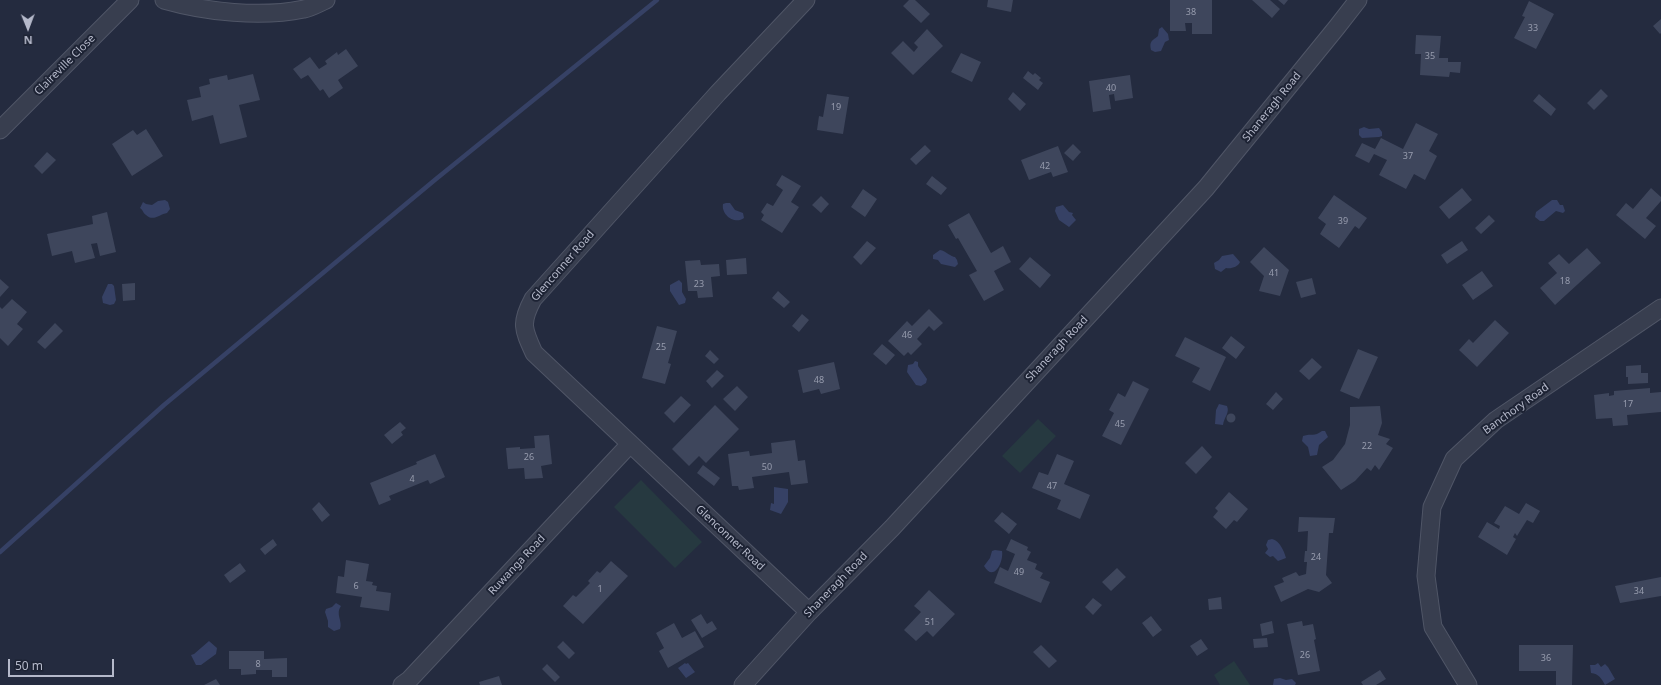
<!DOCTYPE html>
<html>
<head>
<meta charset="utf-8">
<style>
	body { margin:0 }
	#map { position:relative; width:1661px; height:685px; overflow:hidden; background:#242b3f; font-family:"Noto Sans",sans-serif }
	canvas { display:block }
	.north { position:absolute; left:8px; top:8px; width:40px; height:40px; -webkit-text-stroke:3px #1d2334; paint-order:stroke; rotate:179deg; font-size:11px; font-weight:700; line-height:16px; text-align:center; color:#b5b9ca }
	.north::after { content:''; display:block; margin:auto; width:14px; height:18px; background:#b5b9ca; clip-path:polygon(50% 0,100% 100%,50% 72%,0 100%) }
	.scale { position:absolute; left:8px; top:659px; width:106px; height:18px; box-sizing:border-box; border:2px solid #b5b9ca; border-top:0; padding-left:5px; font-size:12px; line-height:14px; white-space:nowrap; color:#b5b9ca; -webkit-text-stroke:3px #1d2334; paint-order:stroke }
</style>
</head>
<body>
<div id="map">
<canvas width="1661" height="685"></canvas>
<div class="north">N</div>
<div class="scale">50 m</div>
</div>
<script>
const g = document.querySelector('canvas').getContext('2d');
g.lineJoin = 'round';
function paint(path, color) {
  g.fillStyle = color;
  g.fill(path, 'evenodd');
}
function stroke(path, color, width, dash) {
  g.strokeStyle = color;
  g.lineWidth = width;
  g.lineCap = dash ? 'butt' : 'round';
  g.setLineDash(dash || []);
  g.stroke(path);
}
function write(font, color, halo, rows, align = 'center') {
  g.font = font + ' "Noto Sans",sans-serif';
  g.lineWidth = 4;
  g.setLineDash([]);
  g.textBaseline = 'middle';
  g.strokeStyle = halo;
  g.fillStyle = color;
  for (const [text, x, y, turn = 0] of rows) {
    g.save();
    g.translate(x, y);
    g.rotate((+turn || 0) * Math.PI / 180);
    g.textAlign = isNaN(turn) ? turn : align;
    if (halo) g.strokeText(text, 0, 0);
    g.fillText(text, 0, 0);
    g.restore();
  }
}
paint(new Path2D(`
	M1038 419 1056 436 1020 473 1002 456Z
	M641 480 702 542 675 568 614 507Z
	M1234 661 1250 685H1220L1214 675Z`), '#263940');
paint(new Path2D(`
	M1162 27 1168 34 1169 40 1165 42 1161 51 1155 52 1151 50C1149 41 1152 41 1158 36L1159 29Z
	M1364 127 1369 129 1379 128 1382 132V136L1379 137 1362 138 1359 135V129Z
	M165 200 168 202 170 209 167 213C160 214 153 222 146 215 142 212 144 211 140 208L143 202 146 204 152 205 158 201Z
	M1552 200H1557L1560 205H1563L1565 211 1563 213 1556 211 1544 221H1540L1535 217 1536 212Z
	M726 203H730L735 210 743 213 744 218C735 225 721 215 723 204Z
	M1063 205 1069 212 1073 213 1072 215 1076 220 1069 227 1059 220 1055 211 1056 207Z
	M940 250C946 251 951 257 955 257L957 260 958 264 955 267 941 264 938 260 933 259V255Z
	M1233 254 1240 262C1238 267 1231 269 1226 268L1221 272 1215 269 1214 263 1219 260 1222 256Z
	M679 280 682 283V292L686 299 685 303 679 305 670 291V285Z
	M108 284H112L114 286 116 300 114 304 110 305 103 303 102 297Z
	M915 361 918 362V366L927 379 926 383 921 386 916 385 907 372 908 365 913 364Z
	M1219 404 1227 406C1230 413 1224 417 1223 425L1215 424 1216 410Z
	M1322 431H1325L1328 437 1319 445 1317 455 1310 456 1308 447 1302 441 1303 436C1312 433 1314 437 1322 431Z
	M774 487 788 489V502L781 514 770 510 771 503 774 504Z
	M1272 539C1280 541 1284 551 1286 558L1278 561 1273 556 1270 557 1265 553 1268 549 1266 545 1268 540Z
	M995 550 1002 551C1004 561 994 583 984 566L990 558 992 551Z
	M336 603 341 606C335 614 343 621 340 629L334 631 328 627V621L325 612 326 609 332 607Z
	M209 641 217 648 216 654 201 665H196L191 655 194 654Z
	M685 663 686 664 688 663 695 672 686 678 678 668Z
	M1598 663 1601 667 1605 664 1608 667 1615 679 1605 685C1601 678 1599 674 1591 673L1590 665H1595Z
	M1280 678 1286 680 1292 679 1296 683 1295 685H1273L1274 679Z`), '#364165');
stroke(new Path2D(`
	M0 552 164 405 436 179 657 0`), '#364165', 4.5);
paint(new Path2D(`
	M909 0H915L930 14 921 23 903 6Z
	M988 0H1013L1011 12 987 7Z
	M1170 0H1212V34H1192V23H1185L1186 31H1170Z
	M1252 0H1270L1280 9 1272 18Z
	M1278 0H1288L1284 5Z
	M1529 1 1554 14 1536 49 1514 38 1525 17 1522 16Z
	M1661 19V33L1660 34 1653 26Z
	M927 29 943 46 913 75 891 53 903 41 914 52 918 47 914 43Z
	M1416 35 1441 36 1439 58H1448V62H1461L1460 73 1450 72 1449 77 1420 75 1421 54H1415Z
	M346 49 358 66 338 80 343 88 329 98 323 89 320 91 308 75 301 79 293 69 310 57 319 69 327 64 325 61 337 52 338 55Z
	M961 53 981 62 972 82 951 72Z
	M1028 71 1033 75 1035 73 1041 78 1039 80 1043 83 1038 90 1023 78Z
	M253 74 260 100 239 105 247 137 220 144 213 115 192 121 187 100 201 97 199 87 210 84 209 79 227 75 228 80Z
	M1130 75 1133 98 1115 101 1114 94 1109 95 1111 109 1093 112 1089 81Z
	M1601 89 1608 96 1594 110 1587 103Z
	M1013 92 1026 104 1020 111 1008 99Z
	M827 94 849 97 843 134 817 130 819 116 823 117Z
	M1539 94 1556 109 1551 116 1533 101Z
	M1416 123 1438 134 1429 151 1437 156 1425 180 1414 174 1406 189 1379 175 1387 160 1374 154 1369 163 1355 156 1362 143 1375 149 1381 138 1403 149Z
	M146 129 163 156 132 176 112 144 133 130 137 135Z
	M1073 144 1081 152 1073 161 1064 153Z
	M925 145 931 151 916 165 910 159Z
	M1058 146 1068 172 1053 177 1051 172 1029 180 1021 160Z
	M47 152 56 160 42 174 34 166Z
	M782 175 801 186 791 202 799 207 782 233 761 220 764 215 761 212 767 203 773 206 783 190 776 185Z
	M932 176 947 188 941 195 926 184Z
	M1462 188 1472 200 1449 219 1439 207Z
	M1651 188 1661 197V201L1646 218 1656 226 1645 239 1616 215 1626 203 1633 209Z
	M863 189 877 199 865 217 851 207Z
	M1334 195 1367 218 1359 229 1355 226 1339 248 1320 234 1326 224 1318 218Z
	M821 196 829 204 821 213 812 205Z
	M107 212 116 252 100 256 97 243 91 244 95 258 75 263 72 251 52 256 47 234 93 224 92 216Z
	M969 213 991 253 1003 246 1011 262 994 271 1004 290 984 301 969 275 977 271 958 238 956 239 948 225Z
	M1489 215 1495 221 1481 234 1475 228Z
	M867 241 876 248 861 265 853 257Z
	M1462 241 1468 250 1447 264 1441 255Z
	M1264 247 1289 270 1280 296 1259 291 1264 276 1250 262Z
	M1587 248 1601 263 1555 305 1540 288 1557 273 1548 263 1559 254 1569 264Z
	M1030 257 1051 275 1040 288 1019 269Z
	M746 258 747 274 727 275 726 260Z
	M700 260 701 265 719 264 720 276 711 277 713 297 698 298 697 291H688L685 261Z
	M1482 271 1493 286 1473 300 1462 285Z
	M1312 278 1316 294 1301 298 1296 282Z
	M0 279 9 287 0 297Z
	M135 283V300L123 301 122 284Z
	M778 291 790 302 784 308 772 298Z
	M12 299 27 312 17 324 23 329 8 346 0 338V307L2 309Z
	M929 309 943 323 934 331 929 326 917 339 922 344 911 355 908 352 904 356 888 341 907 321 912 326Z
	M802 314 809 320 799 332 792 326Z
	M1495 320 1509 333 1477 367 1459 350 1469 339 1473 343Z
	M55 323 63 331 45 349 37 342Z
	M657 326 677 331 668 363 671 364 665 384 642 378Z
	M1231 336 1245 347 1236 359 1222 348Z
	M1185 337 1226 357 1210 391 1192 382 1200 368 1175 356Z
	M882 344 895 355 886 365 873 354Z
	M1358 349 1378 357 1359 399 1340 391Z
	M710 350 719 359 714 364 705 356Z
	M1312 358 1322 367 1309 380 1299 371Z
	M834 362 840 389 821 394 819 389 803 393 798 370Z
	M1641 365V373H1648V383L1628 384V377H1626V366Z
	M717 370 724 376 712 388 706 381Z
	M1133 381 1149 389 1121 445 1102 436 1114 413 1109 410 1118 393 1125 397Z
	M737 386 748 397 735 411 723 399Z
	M1650 388V393L1661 392V412L1627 415 1628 425 1613 426 1612 418 1596 419 1594 395 1609 393V396L1614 395V391Z
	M1276 392 1283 399 1273 410 1266 404Z
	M681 396 691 405 674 423 664 413Z
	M715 405 739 429 706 463 699 456 689 466 672 449Z
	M1380 406 1382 423 1378 435 1390 439 1386 444 1393 448 1379 470 1375 465 1371 471 1367 468 1355 481 1341 490 1322 467 1333 460 1345 444 1350 425V407Z
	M1226.5 418a4.5 4.5 0 1 1 9 0a4.5 4.5 0 1 1-9 0Z
	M400 422 406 428 401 432 403 435 392 444 384 435Z
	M549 435 552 464 541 466 543 478 525 479 524 468 508 469 506 448 520 447V449L535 448 534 436Z
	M795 440 798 461 805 460 808 483 791 485 789 472 752 477 754 488 739 490 738 486H732L728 454 749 451 750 456 772 453 771 443Z
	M1202 446 1212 457 1196 474 1185 463Z
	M435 454 445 477 430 484 428 480 389 496 391 500 379 505 370 483 417 464 416 462Z
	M1057 454 1074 461 1064 484 1090 495 1080 519 1057 509 1061 500 1032 488 1039 472 1048 475Z
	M703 465 720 478 714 486 697 473Z
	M1229 492 1248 509 1237 522 1234 520 1226 529 1213 517 1218 511 1215 508Z
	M319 502 330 515 322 522 312 509Z
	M1526 503 1540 511 1533 523 1527 520 1517 536 1515 533 1513 537 1516 539 1507 555 1478 537 1487 522 1499 529 1500 526 1494 523 1505 506 1519 514Z
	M1002 512 1017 524 1009 534 994 521Z
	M1299 517 1335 518 1333 533H1329L1326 575 1332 583 1319 592 1308 589 1281 602 1274 586 1284 582 1282 578 1296 572 1299 576 1306 574 1307 562H1304L1305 551H1307L1308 531 1298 532Z
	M273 539 277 545 265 555 260 549Z
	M1011 539 1028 547 1027 550 1031 552 1027 560 1037 564 1035 569 1043 573 1040 578 1050 582 1041 603 994 583 1000 567 1008 571 1015 554 1006 550Z
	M346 560 369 564 366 581 373 582 372 585 377 586 376 591 391 593 389 611 360 607 362 597 336 593 338 576 344 577Z
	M611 561 628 576 583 624 563 606 573 595 576 597 590 583 588 581 597 571 600 573Z
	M240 563 246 571 230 583 224 575Z
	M1117 568 1126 577 1111 591 1102 582Z
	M1661 577V596L1620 603 1615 586Z
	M929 590 955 614 933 637 927 631 916 641 904 630 921 612 914 606Z
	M1221 597 1222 609 1209 610 1208 599Z
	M1093 598 1102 605 1093 615 1085 607Z
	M701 614 707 624 712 621 717 629 702 638 691 620Z
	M1151 616 1162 630 1153 637 1142 623Z
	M1272 621 1274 633 1262 636 1260 624Z
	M1302 621 1303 626 1313 624 1316 639 1314 640 1320 671 1298 675 1287 624Z
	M674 623 682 638 695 631 704 647 668 668 659 651 664 648 656 633Z
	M1267 638 1268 647 1254 648 1253 639Z
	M1201 639 1208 649 1197 656 1190 646Z
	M563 641 575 653 569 659 557 647Z
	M1041 645 1057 661 1049 668 1033 652Z
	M1519 645H1573L1572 685H1556V671H1519Z
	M229 651H264V659L287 658V677H272V670H256V674L241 675V669H229Z
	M547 664 560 677 555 682 542 669Z
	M1380 670 1386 679 1376 685H1363L1361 682Z
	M499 676 502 685H480L479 682Z
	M216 679 220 685H204Z`), '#3e465c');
const minor = new Path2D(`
	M164 0C206 12 261 18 304 9 311 8 319 3 326 0
	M806 0 718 93 533 299C520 323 523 329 534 353L809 612
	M0 130 130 0
	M402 685 409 680 630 444
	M743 685 809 612 892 528 1206 188 1337 27 1358 0
	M1468 685 1433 627 1426 576 1432 507 1454 459 1496 420 1661 308`);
stroke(minor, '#505667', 19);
stroke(minor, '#383e4f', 17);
write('9px', '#979cae', null, [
	["38",1191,12],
	["33",1533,28],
	["35",1430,56],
	["40",1111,88],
	["19",836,107],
	["37",1408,156],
	["42",1045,166],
	["39",1343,221],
	["41",1274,273],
	["18",1565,281],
	["23",699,284],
	["46",907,335],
	["25",661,347],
	["48",819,380],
	["17",1628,404],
	["45",1120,424],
	["22",1367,446],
	["26",529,457],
	["50",767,467],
	["4",412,479],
	["47",1052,486],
	["24",1316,557],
	["49",1019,572],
	["6",356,586],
	["1",600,589],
	["34",1639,591],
	["51",930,622],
	["26",1305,655],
	["36",1546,658],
	["8",258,664]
]);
write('11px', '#b5b9ca', '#1d2334', [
	["Claireville Close",65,65,-45],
	["Shaneragh Road",1272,107,-51],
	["Glenconner Road",563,266,-49],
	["Shaneragh Road",1057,349,-47],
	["Banchory Road",1516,409,-36],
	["Glenconner Road",730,538,43],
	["Ruwanga Road",517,565,-47],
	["Shaneragh Road",836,585,-46]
]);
</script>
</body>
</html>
